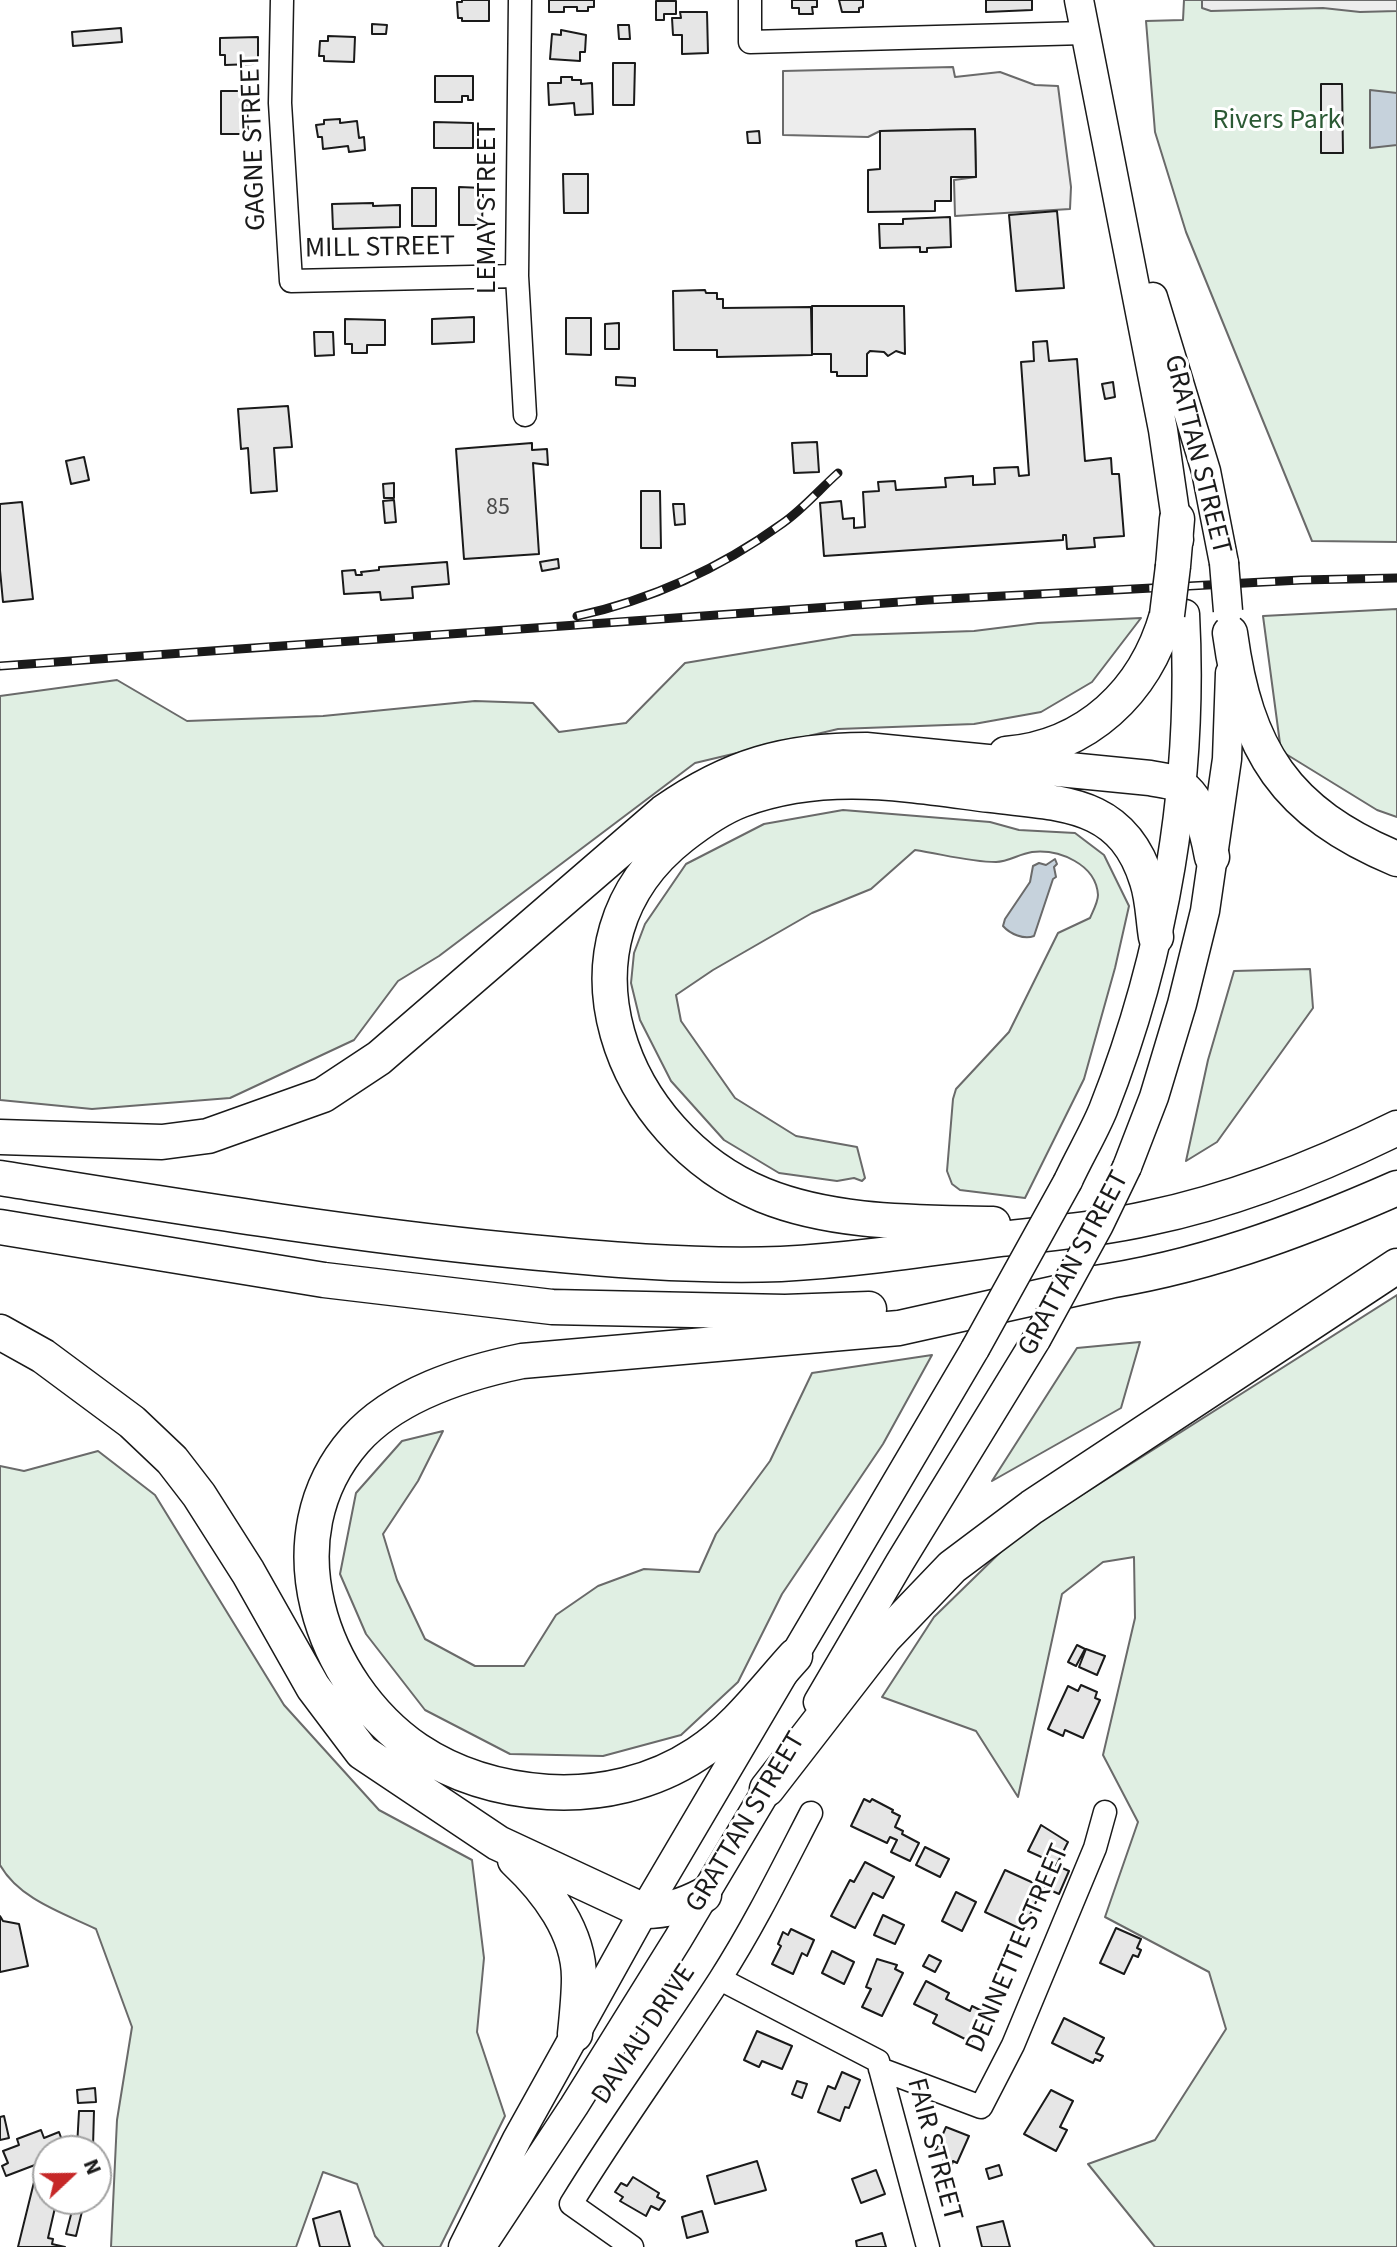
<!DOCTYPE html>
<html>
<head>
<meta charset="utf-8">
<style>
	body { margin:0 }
	#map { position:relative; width:1397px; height:2247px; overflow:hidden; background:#fff; font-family:"Source Sans 3",sans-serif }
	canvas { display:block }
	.north { position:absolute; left:32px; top:2135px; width:80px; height:80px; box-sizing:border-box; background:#fff; border:2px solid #a3a3a3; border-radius:50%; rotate:68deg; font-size:22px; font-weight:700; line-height:32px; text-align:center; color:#1a1a1a }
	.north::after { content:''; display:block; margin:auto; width:28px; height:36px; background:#c62828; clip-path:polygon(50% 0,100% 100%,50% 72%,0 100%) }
</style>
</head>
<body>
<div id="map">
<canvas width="1397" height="2247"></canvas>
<div class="north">N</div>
</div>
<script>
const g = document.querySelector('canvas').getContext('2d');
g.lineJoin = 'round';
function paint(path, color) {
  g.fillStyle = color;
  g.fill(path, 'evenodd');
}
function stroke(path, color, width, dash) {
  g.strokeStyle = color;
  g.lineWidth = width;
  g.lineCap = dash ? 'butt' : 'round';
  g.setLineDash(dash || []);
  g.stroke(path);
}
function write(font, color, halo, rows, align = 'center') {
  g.font = font + ' "Source Sans 3",sans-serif';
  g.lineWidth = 6;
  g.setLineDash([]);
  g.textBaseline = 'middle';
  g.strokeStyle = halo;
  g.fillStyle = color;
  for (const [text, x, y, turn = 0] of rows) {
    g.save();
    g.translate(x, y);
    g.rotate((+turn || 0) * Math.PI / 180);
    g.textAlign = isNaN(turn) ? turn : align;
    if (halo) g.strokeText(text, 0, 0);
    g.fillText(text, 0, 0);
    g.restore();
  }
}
const green = new Path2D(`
	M1184 0H1397V542L1312 541 1186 232 1155 132 1146 21 1183 20Z
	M1397 609V817L1377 810 1281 751 1263 616Z
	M1141 618 1092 682 1041 712 974 724 838 729 695 763 439 956 398 981 354 1040 230 1098 92 1109 0 1100V696L117 680 187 721 323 716 475 701 533 703 559 732 626 723 685 663 853 635 974 631 1038 623Z
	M843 810 990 822 1019 830 1075 833 1104 855 1129 906 1115 968 1084 1079 1025 1198 960 1190 952 1184 947 1171 953 1099 956 1089 1009 1032 1058 933 1090 918C1093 911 1098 902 1098 895 1096 864 1059 849 1032 852 1019 854 1008 862 996 862 969 862 942 854 915 850L871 889 812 913 713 970 676 995 681 1021 735 1098 796 1136 857 1147 865 1178 862 1181 854 1178 837 1181 779 1173 724 1140 671 1081 640 1020 631 983 634 953 645 924 686 864 764 824Z
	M1310 969 1313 1008 1217 1142 1186 1161 1208 1060 1234 971Z
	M1397 1295V2247H1155L1088 2164 1155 2140 1226 2029 1209 1972 1105 1917 1138 1822 1103 1755 1135 1618 1134 1557 1103 1562 1062 1594 1018 1797 976 1731 882 1697 934 1617 1017 1536Z
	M1140 1342 1121 1408 992 1481 1077 1348Z
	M932 1355 883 1444 782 1594 738 1682 681 1735 603 1756 510 1754 425 1710 366 1634 340 1574 356 1493 402 1441 443 1431 418 1481 383 1534 397 1580 425 1639 475 1666H524L556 1615 598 1586 644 1569 699 1572 716 1534 770 1461 812 1373Z
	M98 1451 155 1495 284 1705 379 1810 472 1860 484 1958 477 2032 505 2116 440 2247H384L375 2236 357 2184 323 2172 296 2247H111L117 2120 132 2027 96 1929C63 1913 19 1899 0 1865V1466L24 1471Z`);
paint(green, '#e0efe3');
stroke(green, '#6a6a6a', 2);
const parking = new Path2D(`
	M1202 0H1397V11L1360 12 1323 8 1211 11 1202 8Z
	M953 67 955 77 1000 72 1035 85 1058 86 1071 187 1070 209 955 216 954 180 976 177 975 129 880 131 868 137 783 135V71Z`);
paint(parking, '#ededed');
stroke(parking, '#6a6a6a', 2);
const water = new Path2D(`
	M1370 90 1397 93V145L1370 148Z
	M1055 859 1057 864 1054 867 1056 877 1053 879 1034 936C1024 940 1010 934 1003 926L1005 919 1030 882 1033 866 1039 863 1046 865Z`);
paint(water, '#c6d2dc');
stroke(water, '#6a6a6a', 2);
const building = new Path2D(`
	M462 0H489V21H462V18H458L457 2H462Z
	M549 0H594V7H588V11H577V7H564V12H549Z
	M792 0H817V7H812L813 14H799V8H792Z
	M839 0H863V7L859 8V12H842Z
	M986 0H1032V10L986 12Z
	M656 1H676V14H664V20H656Z
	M680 12H707L708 53 682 54V35H673L672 18H681Z
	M372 24 387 25 386 34H372Z
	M618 25H629L630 39H619Z
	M121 28 122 42 73 46 72 32Z
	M561 30 586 35 585 52H580V61L550 59 552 34 561 35Z
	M328 36 355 37 354 62 324 61V56H319L320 41H328Z
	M258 37V59H253V64L225 65V55H220V38Z
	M613 63H635L634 105H613Z
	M435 76H473V100H468V96H462V102H435Z
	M561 77H572V80H581V84L592 83 593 114 575 115 574 103 549 105 548 83H561Z
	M1321 84H1342L1343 153H1321Z
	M221 91H247L248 134H221Z
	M340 119V123L357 121 359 138 364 137 365 150 349 152 348 146 323 149 322 137H318L316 125 324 124V120Z
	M434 122 473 123V148H434Z
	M975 129 976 177H951V201H935V211L868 212V170L880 169V131Z
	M759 131 760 143H748L747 132Z
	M563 174H588V213H564Z
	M459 187 483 188 482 225H459Z
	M412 188H436V226H412Z
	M373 203V206L400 205V227L333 229 332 204Z
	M1057 211 1064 288 1016 291 1009 215Z
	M950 217 951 247 927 248V252H920V247L880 248 879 224H903V219Z
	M705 290 706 293H717V299H723V308L811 307 812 355 717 357V350H674L673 291Z
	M812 306H904L905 354 896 351 888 356 884 352 870 351 867 354V376H837V372H831V354H812Z
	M474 317V342L432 344V319Z
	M566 318H591V355L566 354Z
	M345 319 385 320V345H367V353H352V344H345Z
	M619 323V349H605V324Z
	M314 332H333L334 355 315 356Z
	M1047 341 1049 361 1077 359 1085 461 1111 458 1112 474H1119L1124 536 1094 538 1095 547 1067 549 1066 535H1063V540L824 556 820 503 841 501 843 519 854 518V528L865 527 863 492 879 491 878 482 895 481 896 490 946 487 945 478 973 476V485L995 484 994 468 1018 467 1019 476 1029 475 1021 362 1034 361 1033 342Z
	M616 377 635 378V386L616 385Z
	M1113 382 1115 397 1105 399 1102 384Z
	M288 406 292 447 274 448 277 491 251 493 248 448 241 449 238 409Z
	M817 442 819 472 794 473 792 443Z
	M532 443V450L547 449 548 465 533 463 539 554 464 559 456 449Z
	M84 457 89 480 71 484 66 461Z
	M394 483V498H384L383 484Z
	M641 491H660L661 548H641Z
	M394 500 396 522 385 523 383 501Z
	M22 502 33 599 3 602 0 570V504Z
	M673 504H684L685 524 675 525Z
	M558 559 559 568 542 571 540 562Z
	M447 562 449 584 412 587 413 598 381 600 380 592 344 594 342 571 355 570 356 575H362L361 572 379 570V567Z
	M1077 1645 1085 1649 1076 1666 1068 1662Z
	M1086 1649 1105 1656 1097 1675 1079 1667Z
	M1081 1685 1097 1692 1095 1698 1100 1700 1083 1738 1065 1730 1063 1736 1048 1729 1068 1686 1078 1691Z
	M864 1799 870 1802 872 1799 893 1810 892 1812 900 1816 895 1827 903 1831 902 1834 919 1843 910 1861 891 1852 897 1840 890 1837 887 1843 851 1826Z
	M1041 1825 1068 1842 1057 1864 1028 1851Z
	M925 1847 949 1859 940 1877 916 1865Z
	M865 1862 894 1877 883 1898 873 1893 855 1928 831 1916 850 1880 854 1882Z
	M1051 1863 1069 1871 1059 1894 1041 1886Z
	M1005 1870 1038 1885 1036 1889 1041 1891 1023 1930 985 1912Z
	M956 1892 976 1902 962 1931 942 1921Z
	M883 1915 904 1925 895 1944 874 1935Z
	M0 1916 3 1921 19 1924 28 1966 0 1972Z
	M1116 1928 1141 1939 1137 1948 1141 1950 1138 1957 1133 1955 1124 1974 1100 1963Z
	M791 1929 814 1940 807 1956 802 1953 793 1974 772 1964 781 1946 778 1944 783 1932 788 1935Z
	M832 1951 854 1962 844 1984 822 1973Z
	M929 1955 941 1961 935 1972 923 1966Z
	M877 1959 897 1965 895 1969 903 1973 882 2016 862 2007 871 1989 866 1987Z
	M926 1981 949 1993 946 1999 970 2011 972 2006 986 2013 971 2042 933 2023 937 2015 914 2004Z
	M1064 2018 1104 2038 1096 2053 1103 2056 1100 2061 1095 2059 1093 2063 1052 2043Z
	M757 2031 792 2046 782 2069 762 2061 759 2067 744 2060Z
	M842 2072 860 2080 849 2108 845 2107 840 2121 818 2112 828 2086 835 2089Z
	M797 2081 807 2084 802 2098 792 2094Z
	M95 2088 96 2102 78 2103 77 2090Z
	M1051 2090 1073 2101 1060 2127 1067 2130 1056 2151 1024 2134Z
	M79 2111H94L93 2147H77Z
	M4 2116 9 2138 0 2140V2117Z
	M946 2127 969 2136 957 2163 953 2161 951 2168 942 2164 945 2156 935 2152Z
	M41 2130 44 2138 59 2132 66 2151H48V2160L6 2176 2 2166 8 2163 3 2151 19 2145 17 2139Z
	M757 2161 766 2190 715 2204 707 2176Z
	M999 2165 1002 2175 989 2179 986 2169Z
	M876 2170 885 2194 861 2203 852 2179Z
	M633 2177 659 2193 657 2197 665 2201 659 2210 651 2206 646 2216 620 2201 623 2197 615 2192 621 2183 627 2186Z
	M34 2182 48 2185V2199H57L48 2238 53 2239 52 2244 65 2247H18Z
	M75 2199H85L76 2236 66 2234Z
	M340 2211 350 2247H320L313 2219Z
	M702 2211 708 2232 687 2238 682 2217Z
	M1003 2221 1010 2247H982L977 2227Z
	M882 2233 886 2247H857L856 2241Z`);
paint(building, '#e6e6e6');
stroke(building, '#1a1a1a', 2);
const minor = new Path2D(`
	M282 0 280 103 291 281 517 276
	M520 0 517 276 525 415
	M750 0V42L1085 33
	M720 1979 878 2061 928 2247
	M880 2069 981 2107 1013 2045 1095 1848 1105 1812
	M632 2247 571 2204C618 2127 671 2055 720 1979 754 1926 782 1869 811 1813`);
const major = new Path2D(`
	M1079 0 1163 430 1179 540
	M1153 297 1206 471 1224 563
	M1127 1167 1154 1097 1182 1004 1205 911 1227 759 1230 673
	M1068 1181C1079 1157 1093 1134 1103 1110 1165 953 1194 783 1185 614
	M818 1702 900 1562 1036 1340
	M463 2247 517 2139 646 1907 975 1349
	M481 2247 574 2106 678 1939 777 1773`);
const highway = new Path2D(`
	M1173 566 1177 519
	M1230 633C1246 751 1285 812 1397 859
	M1006 754C1087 747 1145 692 1167 615
	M0 1137 162 1142 208 1136 323 1095 379 1058 664 812C730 766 786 750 866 750L1150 778C1158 780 1168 780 1176 784 1200 794 1208 835 1212 857
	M0 1178C170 1205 338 1233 509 1250 599 1259 690 1267 781 1264 854 1260 927 1249 1001 1239 1050 1233 1101 1229 1149 1218 1236 1200 1318 1167 1397 1128
	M993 1224C917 1222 834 1224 763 1195 620 1136 545 943 682 836 700 822 720 808 741 800 825 769 904 784 990 795 1060 804 1122 800 1147 881 1153 899 1153 919 1156 937
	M0 1227 324 1280 552 1307 785 1312 869 1309
	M1089 1284C1197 1269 1297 1232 1397 1188
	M0 1332 43 1356 132 1422 172 1460 199 1495 248 1572 313 1687 362 1752 498 1843 644 1911C667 1911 683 1906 704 1895
	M795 1656C764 1690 736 1729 697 1754 653 1783 600 1795 548 1792 502 1789 456 1776 417 1750 320 1683 270 1537 355 1440 396 1394 464 1373 522 1361L899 1328 1110 1281
	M767 1789 884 1638 952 1567 1032 1507 1397 1266
	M515 1860C547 1890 579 1932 579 1978 579 1996 577 2015 575 2034`);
stroke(minor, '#1a1a1a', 25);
stroke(major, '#1a1a1a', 31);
stroke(highway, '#1a1a1a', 37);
stroke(minor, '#fff', 22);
stroke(major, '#fff', 28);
stroke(highway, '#fff', 34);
const rail = new Path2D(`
	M577 616C651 600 722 567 783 523 803 509 820 489 838 473
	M0 666 928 600 1301 580 1397 578`);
stroke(rail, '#1a1a1a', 9);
stroke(rail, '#fff', 6, [18]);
const majorBridge = new Path2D(`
	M1224 563 1228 611
	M1036 1340 1099 1225 1127 1167
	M975 1349 1068 1181`);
const highwayBridge = new Path2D(`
	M1167 615 1173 566`);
stroke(majorBridge, '#1a1a1a', 31, []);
stroke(highwayBridge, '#1a1a1a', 37, []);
stroke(majorBridge, '#fff', 28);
stroke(highwayBridge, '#fff', 34);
write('24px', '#4d4d4d', null, [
	["85",498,509]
]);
write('28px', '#2b5a34', '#fff', [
	["Rivers Park",1277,122]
]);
write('28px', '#1a1a1a', '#fff', [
	["GAGNE STREET",255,142,-92],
	["LEMAY STREET",489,208,-90],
	["MILL STREET",380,249,-1],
	["GRATTAN STREET",1196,455,76],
	["GRATTAN STREET",1075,1264,-62],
	["GRATTAN STREET",747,1823,-59],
	["DENNETTE STREET",1019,1949,-67],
	["DAVIAU DRIVE",645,2035,-56],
	["FAIR STREET",933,2150,75]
]);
</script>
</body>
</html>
